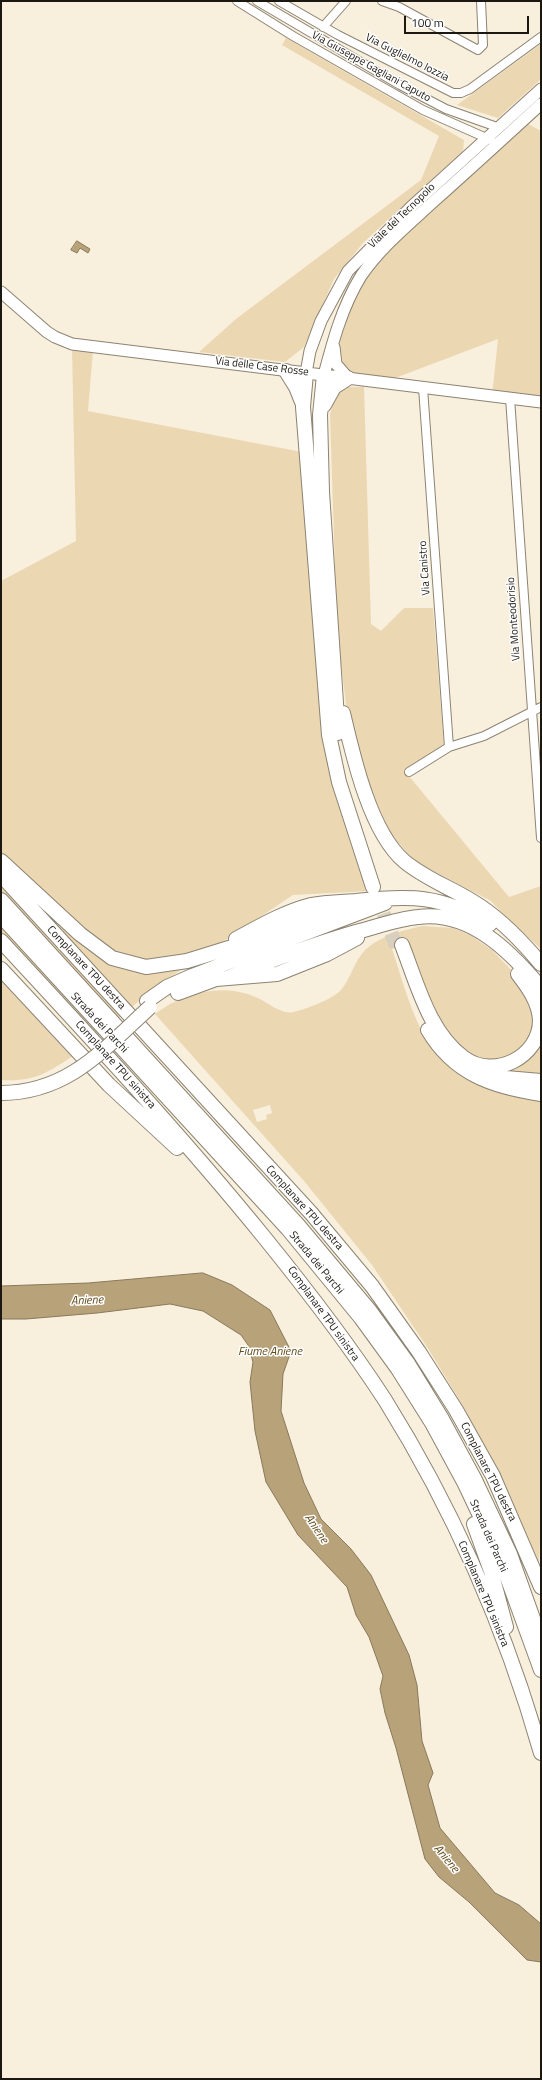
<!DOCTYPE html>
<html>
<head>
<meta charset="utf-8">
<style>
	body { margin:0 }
	#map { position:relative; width:542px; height:2080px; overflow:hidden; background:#f9efdd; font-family:"Titillium Web",sans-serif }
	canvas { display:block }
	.frame { position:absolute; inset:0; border:2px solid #1b1812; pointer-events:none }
	.scale { position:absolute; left:404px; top:16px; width:125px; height:18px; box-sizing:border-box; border:2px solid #1b1812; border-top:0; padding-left:5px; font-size:12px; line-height:14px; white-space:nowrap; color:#1b1812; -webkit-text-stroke:3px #fefefe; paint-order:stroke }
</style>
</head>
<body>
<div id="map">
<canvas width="542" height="2080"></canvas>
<div class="frame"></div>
<div class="scale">100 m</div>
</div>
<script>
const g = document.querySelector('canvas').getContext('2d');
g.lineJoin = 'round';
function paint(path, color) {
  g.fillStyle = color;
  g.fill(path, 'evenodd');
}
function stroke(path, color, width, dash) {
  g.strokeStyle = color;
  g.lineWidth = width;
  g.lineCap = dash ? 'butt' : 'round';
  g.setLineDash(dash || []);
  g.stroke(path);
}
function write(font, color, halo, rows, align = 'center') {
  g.font = font + ' "Titillium Web",sans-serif';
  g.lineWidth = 3;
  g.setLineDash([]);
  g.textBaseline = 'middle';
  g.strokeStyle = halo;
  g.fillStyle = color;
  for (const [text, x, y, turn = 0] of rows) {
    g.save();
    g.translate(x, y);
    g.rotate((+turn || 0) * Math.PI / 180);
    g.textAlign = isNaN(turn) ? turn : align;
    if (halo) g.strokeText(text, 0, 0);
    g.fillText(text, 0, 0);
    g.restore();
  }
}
paint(new Path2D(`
	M286 38 464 140 463 151 363 243 334 279 304 347 285 362 199 352 236 319 421 180 439 136 282 45Z
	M541 44V79L498 118 457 105Z
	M523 121 541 131V402L492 396 498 339 382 383 324 375 362 275Z
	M72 348 93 350 88 411 302 452 318 667 369 891 293 895 154 988 88 1045 1 949V581L76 541Z
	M347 387H364L371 624 381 631 404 608H433L444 746 404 770 509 897 541 886V949L502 913 491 901 416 862 391 835 360 764 347 712 337 633 330 414 336 395Z
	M422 926 453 928 472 936 493 951 515 974 534 1015 532 1035 516 1055 492 1063 465 1053 438 1022 409 944 392 949C410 1002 421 1061 478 1085 497 1093 521 1096 541 1100V1525L539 1563 507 1489 463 1406 429 1350 372 1265 304 1181 155 1014C183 992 224 982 258 998 269 1003 281 1015 294 1012 306 1009 333 999 341 990 351 978 354 961 366 949 382 935 402 931 422 926ZM270 1105 272 1113 266 1115 267 1119 257 1122 253 1110Z
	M1 974 73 1056C47 1073 34 1082 1 1080Z
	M541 1044V1078L498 1073 536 1051Z`), '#ebd8b3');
const water = new Path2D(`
	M77 241 90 249 88 253 80 248 77 253 71 250Z
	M203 1273 232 1285 270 1310 291 1351 283 1374 281 1411 304 1483 321 1519 351 1549 371 1575 409 1655 417 1685 422 1741 433 1773 428 1785 440 1828 495 1893 519 1905 541 1924V1962L527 1960 469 1902 439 1877 425 1859 396 1748 385 1713 380 1689 383 1676 369 1637 356 1615 347 1587 298 1535 266 1482 255 1431 250 1382 253 1362 248 1345 241 1335 203 1311 170 1304 97 1313 26 1319H1V1286L88 1283Z`);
paint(water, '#b7a279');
stroke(water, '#88795a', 1);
stroke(new Path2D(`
	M376 894 397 948`), '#d8cfbf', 14, [14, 7]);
const street = new Path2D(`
	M237 1 293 36 423 110 491 140
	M257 1 400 85 446 109 497 127
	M279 1 338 35 453 93H461L470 89 541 37
	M382 1 399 7 478 50 483 45 481 1
	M323 27 346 1
	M423 388 449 747
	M510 398 541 838
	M409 772 449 747 484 736 541 707`);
const secondary = new Path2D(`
	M1 292 47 332 55 337 72 344 541 402
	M334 347 336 364 348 378
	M306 373 310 351 321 321 348 271 411 207 541 89
	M324 375C333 341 342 307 361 276 380 248 408 225 433 202 469 170 505 137 541 104`);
const highway = new Path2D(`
	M286 371 296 387 302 402
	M306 373 303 407 329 735 339 782 373 887
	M324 375 320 415 322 492 338 733
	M324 405 334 387 348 378
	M343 713C353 756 370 832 404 861 424 878 449 887 472 901 499 917 521 940 541 964
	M1 861 80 934 112 958 146 967 187 961 258 939 356 901
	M1 875 311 1213 372 1286 419 1352 456 1410 493 1476 541 1587
	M1 900 298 1225 370 1311 407 1362 442 1419 474 1478 510 1554 541 1641
	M1 916 288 1229 361 1318 398 1369 432 1423 465 1484 501 1560 541 1670
	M236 939C260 926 284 912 311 905 325 902 341 902 356 901 411 895 441 895 490 924
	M1 941C91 1038 181 1135 264 1237 307 1290 348 1343 385 1400 453 1509 506 1630 541 1753
	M402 945C417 983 429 1033 464 1058 494 1080 540 1057 540 1020 539 1002 528 987 518 974
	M1 969 109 1085 177 1148
	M227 978C269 961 311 945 356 932 376 927 397 919 418 917 470 910 511 952 541 988
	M178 993 216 979 277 974 327 954 357 938
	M147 1001 167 987 192 976 385 903
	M428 1030C454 1074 493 1087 541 1094
	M494 1077 541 1081
	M474 1524 491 1571 506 1627`);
stroke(street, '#8c8372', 10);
stroke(secondary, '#8c8372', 13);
stroke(highway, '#8c8372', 16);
stroke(street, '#fff', 8);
stroke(secondary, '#fff', 11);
stroke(highway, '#fff', 14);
const highwayBridge = new Path2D(`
	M1 1093C68 1093 104 1049 150 1007`);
stroke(highwayBridge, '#8c8372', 16, []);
stroke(highwayBridge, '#fff', 14);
write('11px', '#1b1812', '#fefefe', [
	["Via Guglielmo Iozzia",407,58,27],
	["Via Giuseppe Gagliani Caputo",371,67,29],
	["Viale del Tecnopolo",402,216,-44],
	["Via delle Case Rosse",262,367,7],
	["Via Canistro",425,568,-94],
	["Via Monteodorisio",514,619,-94],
	["Complanare TPU destra",86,968,47],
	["Strada dei Parchi",99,1023,47],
	["Complanare TPU sinistra",115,1065,48],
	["Complanare TPU destra",304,1208,48],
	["Strada dei Parchi",316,1263,50],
	["Complanare TPU sinistra",323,1314,54],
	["Complanare TPU destra",488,1472,63],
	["Strada dei Parchi",488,1536,66],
	["Complanare TPU sinistra",483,1594,67]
]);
write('italic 12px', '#614a18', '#fefefe', [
	["Aniene",87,1301,-2],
	["Fiume Aniene",270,1352],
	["Aniene",316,1529,56],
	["Aniene",446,1859,50]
]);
</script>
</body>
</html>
